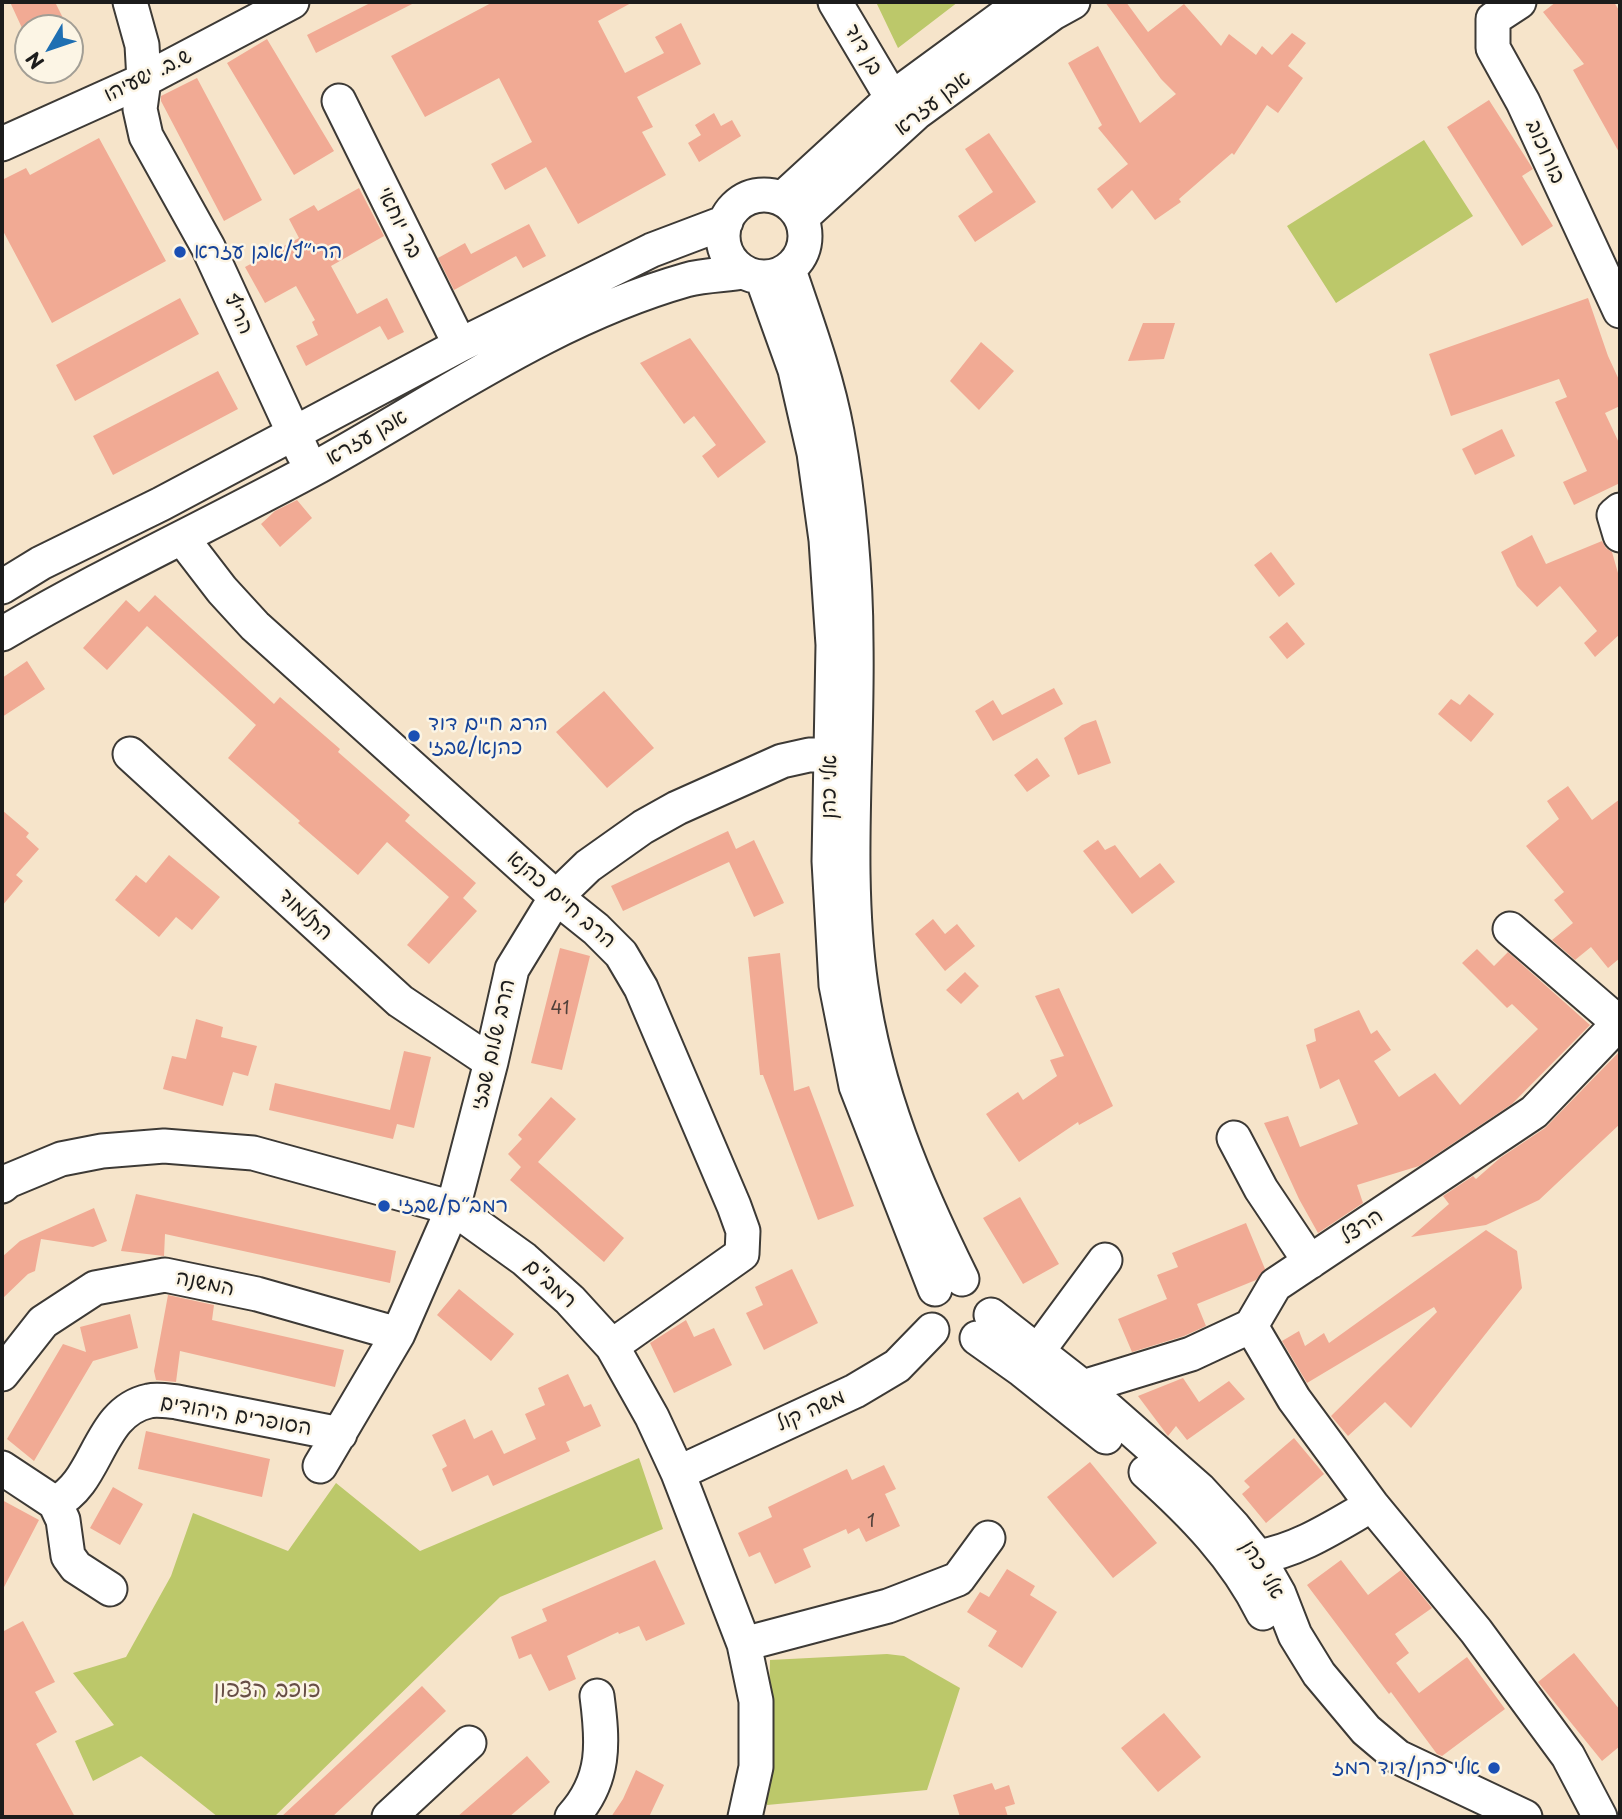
<!DOCTYPE html>
<html>
<head>
<meta charset="utf-8">
<style>
	body { margin:0 }
	#map { position:relative; width:1622px; height:1819px; overflow:hidden; background:#f6e4ca; font-family:"Playpen Sans",sans-serif }
	canvas { display:block }
	.frame { position:absolute; inset:0; border:4px solid #1c1c1c; pointer-events:none }
	.north { position:absolute; left:14px; top:14px; width:70px; height:70px; box-sizing:border-box; background:#fcf5e5; border:2px solid #a29e95; border-radius:50%; rotate:231deg; font-size:19px; font-weight:700; line-height:28px; text-align:center; color:#1c1c1c }
	.north::after { content:''; display:block; margin:auto; width:24px; height:32px; background:#1f6fb2; clip-path:polygon(50% 0,100% 100%,50% 72%,0 100%) }
</style>
</head>
<body>
<div id="map">
<canvas width="1622" height="1819"></canvas>
<div class="frame"></div>
<div class="north">N</div>
</div>
<script>
const g = document.querySelector('canvas').getContext('2d');
g.lineJoin = 'round';
function paint(path, color) {
  g.fillStyle = color;
  g.fill(path, 'evenodd');
}
function stroke(path, color, width, dash) {
  g.strokeStyle = color;
  g.lineWidth = width;
  g.lineCap = dash ? 'butt' : 'round';
  g.setLineDash(dash || []);
  g.stroke(path);
}
function write(font, color, halo, rows, align = 'center') {
  g.font = font + ' "Playpen Sans","Playpen Sans Hebrew",sans-serif';
  g.lineWidth = 5;
  g.setLineDash([]);
  g.textBaseline = 'middle';
  g.strokeStyle = halo;
  g.fillStyle = color;
  for (const [text, x, y, turn = 0] of rows) {
    g.save();
    g.translate(x, y);
    g.rotate((+turn || 0) * Math.PI / 180);
    g.textAlign = isNaN(turn) ? turn : align;
    if (halo) g.strokeText(text, 0, 0);
    g.fillText(text, 0, 0);
    g.restore();
  }
}
paint(new Path2D(`
	M876 2H958L898 48Z
	M1424 140 1473 216 1336 303 1287 226Z
	M639 1458 663 1529 500 1597 274 1817H218L141 1756 93 1781 75 1741 114 1725 73 1673 126 1657 171 1576 193 1513 288 1551 336 1483 420 1551Z
	M887 1654 904 1656 960 1688 927 1790 767 1805 764 1776 768 1740 770 1660Z`), '#bcc86a');
paint(new Path2D(`
	M10 2H55L68 28H22Z
	M372 2H416L316 53 307 35Z
	M493 2H633L598 21 625 73 664 53 655 37 681 23 701 64 637 97 653 127 642 132 666 175 578 224 546 167 505 190 491 164 532 142 499 78 425 117 391 56Z
	M1105 2H1126L1148 32 1184 4 1221 46 1229 34 1256 55 1262 46 1272 55 1292 33 1306 43 1288 66 1303 78 1278 113 1267 105 1234 155 1232 153 1179 199 1181 202 1155 220 1132 190 1112 209 1097 189 1128 164 1098 128 1102 125 1068 63 1098 46 1140 123 1176 94 1161 79Z
	M1556 2H1614L1620 12V154L1573 70 1584 64 1543 12Z
	M267 39 334 151 294 175 227 63Z
	M197 78 262 200 224 221 161 101V96Z
	M1489 100 1533 169 1522 176 1553 226 1522 246 1447 127Z
	M714 113 721 126 732 120 741 136 699 162 688 143 701 135 695 125Z
	M989 133 1036 202 975 242 958 216 993 192 965 149Z
	M99 138 166 261 52 323 2 229V180L26 168 30 175Z
	M359 188 384 236 331 266 357 314 387 298 404 332 388 340 380 326 306 366 296 346 318 335 312 322 315 320 296 286 265 303 245 267 299 238 289 219 314 205 318 211Z
	M529 224 546 256 523 268 516 256 454 290 438 258 465 243 471 254Z
	M180 298 199 334 75 401 56 365Z
	M1588 298 1608 356 1620 382V406L1605 413 1620 445V483L1574 505 1563 482 1587 471 1555 402 1567 397 1559 379 1451 416 1429 354Z
	M1143 323H1175L1164 359 1128 361Z
	M690 338 766 442 718 478 702 456 716 445 694 416 684 424 640 363Z
	M981 342 1014 371 979 410 950 381Z
	M218 371 238 409 113 475 93 436Z
	M1502 429 1515 456 1475 475 1462 449Z
	M297 500 312 518 280 547 261 524 275 511Z
	M1532 535 1546 564 1602 541 1606 548 1612 552 1620 580V634L1595 657 1584 643 1597 631 1560 586 1537 607 1517 586 1501 552Z
	M1271 552 1295 584 1279 597 1254 565Z
	M155 595 274 704 280 697 340 749 338 752 410 815 405 821 476 883 463 898 477 911 429 964 407 945 449 897 387 842 358 875 298 823 300 821 228 758 256 725 147 626 107 670 83 648 126 600 139 612Z
	M1287 622 1305 644 1287 659 1269 637Z
	M27 661 45 689 2 717V678Z
	M1054 688 1063 704 993 741 975 711 993 700 1002 715Z
	M604 691 654 748 607 788 556 732Z
	M1469 694 1494 714 1471 742 1438 714 1451 699 1460 705Z
	M1096 720 1111 763 1078 775 1064 738 1082 725Z
	M1037 758 1050 776 1027 792 1014 775Z
	M1568 786 1592 820 1620 799V958L1608 968 1591 947 1575 960 1552 940 1573 923 1554 900 1564 892 1526 846 1559 819 1547 801Z
	M2 810 29 833 26 837 39 849 16 875 23 881 2 906Z
	M728 831 736 849 754 840 784 903 754 917 729 862 623 911 611 886Z
	M1098 840 1105 850 1115 845 1140 878 1160 863 1175 882 1132 914 1083 851Z
	M169 855 220 897 192 930 176 917 159 937 115 900 136 875 146 883Z
	M933 919 945 934 957 924 975 946 945 971 915 934Z
	M560 948 590 956 562 1070 531 1063Z
	M1477 949 1494 966 1508 952 1590 1025 1512 1104 1419 1166 1357 1185 1363 1203 1318 1233 1299 1199 1264 1123 1288 1116 1300 1147 1358 1124 1339 1079 1320 1089 1306 1045 1316 1041 1314 1029 1359 1010 1371 1034 1377 1030 1391 1050 1374 1061 1399 1097 1435 1073 1460 1105 1538 1029 1512 1004 1507 1008 1462 963Z
	M780 953 794 1091 809 1086 854 1206 818 1220 763 1075H760L748 957Z
	M965 972 979 986 961 1004 946 990Z
	M1059 988 1113 1106 1079 1125 1078 1122 1019 1162 986 1114 1018 1092 1023 1100 1057 1076 1050 1060 1064 1056 1035 996Z
	M196 1019 223 1027 221 1037 257 1046 248 1076 233 1072 223 1106 163 1089 172 1056 186 1059Z
	M404 1051 431 1057 414 1128 397 1124 393 1139 269 1110 275 1083 390 1110Z
	M1620 1051V1124L1539 1200 1486 1225 1411 1237 1449 1204 1443 1196 1473 1176 1476 1179 1500 1158 1545 1128Z
	M551 1097 576 1119 538 1162 624 1238 604 1262 510 1180 521 1167 508 1154 522 1139 518 1135Z
	M136 1194 396 1251 390 1283 165 1234 164 1256 121 1251Z
	M1020 1197 1059 1264 1023 1284 983 1218Z
	M94 1208 107 1241 93 1247 41 1239 35 1271 28 1274 2 1299V1257L20 1241Z
	M1246 1223 1265 1269 1256 1280 1197 1304 1206 1326 1184 1336 1132 1352 1118 1319 1167 1299 1157 1275 1178 1267 1172 1253Z
	M1486 1230 1517 1251 1522 1288 1411 1428 1385 1402 1348 1436 1331 1416 1437 1312 1434 1307 1307 1383 1282 1341 1299 1331 1305 1346 1324 1333 1329 1343Z
	M792 1269 818 1323 764 1350 746 1313 763 1305 755 1287Z
	M459 1289 514 1334 491 1361 437 1315Z
	M168 1295 214 1305 212 1320 344 1350 335 1387 180 1351 176 1382 156 1380 154 1371Z
	M130 1314 138 1348 93 1361 34 1461 7 1439 63 1344 86 1352 80 1327Z
	M686 1320 694 1337 714 1328 732 1365 674 1393 650 1343Z
	M568 1374 584 1407 591 1404 601 1426 566 1442 570 1451 493 1486 488 1475 452 1492 442 1469 447 1466 432 1435 465 1419 474 1439 492 1430 504 1454 536 1439 525 1414 545 1405 538 1388Z
	M1183 1378 1199 1402 1229 1381 1245 1399 1187 1440 1176 1426 1168 1436 1138 1396Z
	M146 1431 270 1459 262 1497 138 1469Z
	M1294 1438 1324 1474 1266 1523 1242 1494 1250 1487 1244 1481Z
	M1090 1462 1157 1543 1113 1578 1047 1497Z
	M884 1465 896 1489 885 1494 900 1526 866 1542 859 1528 848 1534 846 1529 803 1549 811 1567 775 1584 760 1552 749 1557 738 1533 772 1517 768 1507 847 1469 852 1480Z
	M113 1487 143 1504 120 1545 90 1528Z
	M2 1500 39 1520 2 1591Z
	M655 1560 685 1624 646 1641 639 1626 619 1634 618 1632 567 1656 576 1679 549 1691 531 1654 519 1659 511 1637 547 1621 542 1609Z
	M1341 1560 1368 1595 1401 1570 1432 1608 1395 1634 1409 1653 1396 1663 1419 1693 1467 1657 1505 1709 1442 1756 1437 1754 1391 1692 1389 1694 1307 1585Z
	M1007 1569 1035 1586 1030 1595 1057 1612 1022 1668 988 1646 997 1631 967 1612 980 1592 989 1597Z
	M23 1621 55 1682 35 1692 57 1732 36 1744 75 1817H2V1632Z
	M1574 1653 1620 1710V1746L1602 1761 1538 1682Z
	M422 1686 446 1711 332 1817H281Z
	M1164 1713 1201 1757 1158 1792 1121 1748Z
	M527 1756 550 1782 509 1817H457Z
	M636 1770 664 1785 649 1817H611L623 1799Z
	M992 1783 995 1790 1009 1785 1015 1804 1005 1807 1008 1817H960L953 1795Z`), '#f1aa94');
const minor = new Path2D(`
	M130 2 142 45 144 80 140 109 146 136 208 247 303 453
	M835 2 892 98
	M1519 2 1493 19V48L1523 102 1620 311
	M339 101 460 345
	M2 144 144 80 292 2
	M723 236a41 41 0 1 1 82 0a41 41 0 1 1-82 0Z
	M782 199 892 98 1023 2
	M801 218 916 113 1053 13 1073 2
	M789 270C807 323 827 377 837 432 849 497 856 576 856 642 858 755 845 875 861 986 876 1092 915 1184 962 1279
	M762 278 795 370 814 453 826 540 833 645 829 861 836 985 856 1086 935 1289
	M1620 510 1614 515 1620 535
	M182 538 222 590 255 626 556 897 596 929 621 954 641 988 734 1206 743 1231 742 1254 612 1346
	M2 587 41 563 161 504 460 345 652 250 726 222
	M2 634C102 575 208 526 310 471 433 404 549 319 686 280 704 275 725 275 744 272
	M130 754 400 1001 491 1062
	M1510 929 1619 1023
	M1234 1138 1261 1189 1310 1262
	M2 1186 8 1181 61 1159 102 1151 164 1146 253 1153 453 1208 524 1259 570 1300 612 1346 652 1417 678 1473 744 1644 756 1701V1767L745 1817
	M991 1315 1083 1387 1200 1490 1234 1527 1258 1557 1279 1594 1295 1635 1319 1674 1366 1730 1398 1757 1525 1817
	M1251 1326 1294 1399 1372 1505 1476 1631 1568 1756 1600 1817
	M977 1338 1022 1370 1106 1437
	M1038 1351 1105 1260
	M2 1374 43 1322 95 1288 165 1275 257 1294 398 1334
	M1083 1387 1191 1354 1251 1326 1275 1285 1534 1112 1620 1022
	M320 1466 398 1334 453 1208 491 1062 512 969 556 897 588 866 643 827 677 808 782 761 809 755 854 754
	M2 1468 55 1503C99 1482 97 1412 149 1401 157 1399 168 1401 177 1402L340 1434
	M1146 1472C1193 1514 1235 1557 1263 1613
	M678 1473 855 1391 897 1366 932 1330
	M55 1503 63 1520 68 1556 76 1567 110 1589
	M1258 1557C1300 1550 1335 1526 1372 1505
	M744 1644 888 1606 958 1579 988 1538
	M389 1817 469 1743
	M572 1817C606 1780 603 1742 597 1696`);
stroke(minor, '#3d3a36', 37);
stroke(minor, '#fff', 33);
for (const [x, y, r, color] of [
	[180,252,7,"#1a4fb4"],
	[414,736,7,"#1a4fb4"],
	[384,1206,7,"#1a4fb4"],
	[1494,1768,7,"#1a4fb4"]
]) {
  const dot = new Path2D();
  dot.arc(x, y, r, 0, 2 * Math.PI);
  g.fillStyle = color;
  g.fill(dot);
  stroke(dot, '#fcf5e5', 2.5);
}
write('18px', '#51403a', null, [
	["41",560,1009],
	["1",871,1522]
]);
write('21px', '#1c1c1c', '#fcf5e5', [
	["בן דוד",863,50,60],
	["ש.ב. ישעיהו",148,76,-26],
	["אבן עזרא",933,104,-38],
	["בורוכוב",1545,152,66],
	["בר יוחאי",399,223,64],
	["הריף",238,314,66],
	["אבן עזרא",367,438,-30],
	["אלי כהן",830,787,-89],
	["הרב חיים כהנא",561,900,41],
	["התלמוד",305,915,43],
	["הרב שלום שבזי",494,1045,-77],
	["הרצל",1362,1227,-34],
	["המשנה",205,1284,12],
	["רמב\"ם",550,1284,42],
	["משה קול",811,1411,-24],
	["הסופרים היהודים",236,1416,10],
	["אלי כהן",1262,1570,59]
]);
write('21px', '#164399', '#fcf5e5', [
	["הרי״ף/אבן עזרא",194,252],
	["הרב חיים דוד",428,724],
	["כהנא/שבזי",428,748],
	["רמב״ם/שבזי",398,1206],
	["אלי כהן/דוד רמז",1480,1768,"right"]
], 'left');
write('23px', '#674e46', '#fcf5e5', [
	["כוכב הצפון",267,1691]
]);
</script>
</body>
</html>
